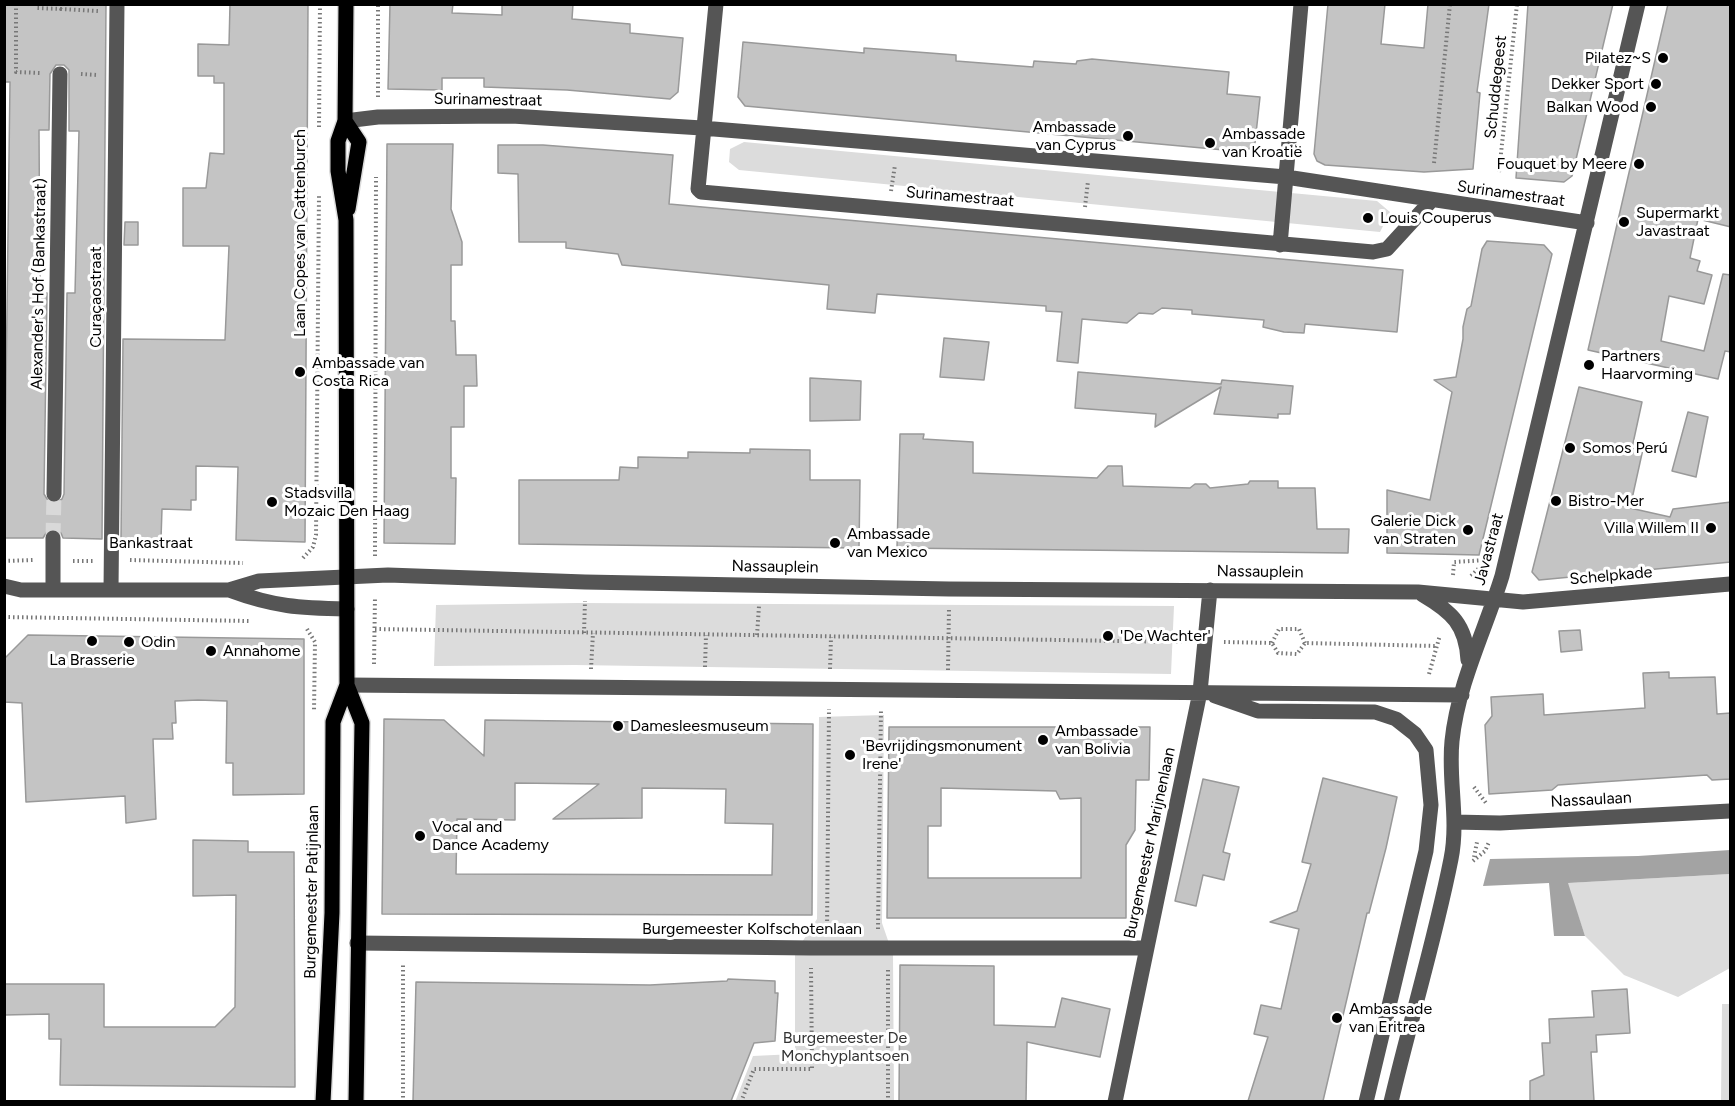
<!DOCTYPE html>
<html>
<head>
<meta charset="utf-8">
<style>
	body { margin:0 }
	#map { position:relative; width:1735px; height:1106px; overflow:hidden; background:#fff; font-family:Figtree,sans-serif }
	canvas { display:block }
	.frame { position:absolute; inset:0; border:6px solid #000; pointer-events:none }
</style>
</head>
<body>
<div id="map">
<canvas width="1735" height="1106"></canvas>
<div class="frame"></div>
</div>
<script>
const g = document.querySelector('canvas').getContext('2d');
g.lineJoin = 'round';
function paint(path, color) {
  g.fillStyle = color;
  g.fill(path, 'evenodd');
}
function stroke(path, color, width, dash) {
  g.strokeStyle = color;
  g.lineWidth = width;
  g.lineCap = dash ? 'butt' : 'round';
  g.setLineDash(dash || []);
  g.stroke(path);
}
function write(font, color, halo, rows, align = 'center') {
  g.font = font + ' Figtree,sans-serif';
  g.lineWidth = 6;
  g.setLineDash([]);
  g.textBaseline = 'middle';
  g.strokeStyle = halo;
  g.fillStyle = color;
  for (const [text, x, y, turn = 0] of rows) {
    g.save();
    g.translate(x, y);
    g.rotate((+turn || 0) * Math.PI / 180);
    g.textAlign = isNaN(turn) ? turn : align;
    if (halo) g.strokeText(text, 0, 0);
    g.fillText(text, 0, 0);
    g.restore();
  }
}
paint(new Path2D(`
	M744 142 1377 201 1390 212 1380 232 739 170 729 162 730 149Z
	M578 603 1174 606 1171 674 575 665 434 666 436 605Z
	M884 715 882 923 893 955 894 1101 735 1102 753 1056 795 1054V953L817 919 819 717Z
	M1730 874V968L1678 997 1624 975 1585 936 1567 883Z
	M1722 1004H1730V1101H1721Z`), '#dcdcdc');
paint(new Path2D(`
	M1730 850V874L1568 883 1585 936H1554L1549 883 1483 886 1490 859 1638 856Z`), '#a3a3a3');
const building = new Path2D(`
	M4 4H106L102 539 63 538 61 533 54 528 48 530 43 538H4L10 82H4ZM56 65H64L69 70V131H79L75 293H67L64 494 62 499 54 504 49 502 44 494 47 293H40L39 130H49L50 74Z
	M230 4H308L305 542 236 540 238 467 196 466V500H191V510L162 509 161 539H121L123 339 225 340 229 246H183V188H206L210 153 224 154V83H214V76H198V44L229 45Z
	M390 4H453L452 13 502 15V4H573L572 19 630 24V33L683 38 678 92 670 99 567 90 484 87V78H442V90L388 89Z
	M1328 4H1385L1381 44 1424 48 1428 4H1489L1477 92 1480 93 1473 169 1424 172 1325 165 1317 161 1314 154Z
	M1528 4H1613L1572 176 1564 182 1516 178Z
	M1668 4H1731V227L1698 219 1690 258 1700 261 1697 271 1712 275 1704 304 1669 296 1661 341 1704 351 1723 274 1731 275V352L1725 351 1718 379 1588 350Z
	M743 42 864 53V48L956 55V61L1033 67 1034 61 1076 64 1077 61 1092 59 1229 72 1227 94 1260 97 1255 143 1246 152 745 106 738 97Z
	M387 144H453L451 209 462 242V265H451V321H455L456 355H476L477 386H464V427H451V478H456L455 544 384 543Z
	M498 145H543L673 155 669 204 1403 270 1397 332 1305 324 1304 333 1284 332 1263 327 1264 320 1192 314V310L1162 308 1153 314 1139 313 1127 323 1082 319 1078 363 1057 361 1062 312 1046 311V306L877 294 875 313 827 309 829 285 622 265 618 254 566 248V242H519L518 174 498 173Z
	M125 222H138V245H124Z
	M1487 241 1544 245 1552 254 1479 555 1387 553V490L1430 500 1452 392 1434 380 1456 377 1463 339V327L1467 309 1471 306 1482 249Z
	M944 338 989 342 984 380 940 377Z
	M1078 372 1221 384 1222 380 1293 386 1290 414H1278V418L1214 414 1221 387 1155 427 1156 414 1075 408Z
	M810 378 861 381 860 420 810 421Z
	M1579 387 1642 402 1632 448 1643 449 1630 508 1670 517 1673 509 1731 502V562L1539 580 1532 572Z
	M1688 412 1708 417 1696 477 1672 471Z
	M900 434H924L923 439 973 442V473L1097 478 1108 466H1122L1123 486 1190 488 1195 484H1206L1210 488 1248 484 1250 481H1278V488H1315L1317 529H1349L1348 553 897 548Z
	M750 449 810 450V480H860L859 548 519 544V480H619L620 467 638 468V457L688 458V452L750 453Z
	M1580 630 1582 650 1561 652 1559 631Z
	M28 635 304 639V794L233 795V763H226L227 701 198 700 175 701 176 723H172L173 739H153L156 819 126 823 125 796 26 802 22 703 4 702V659Z
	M1669 672V678L1715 677 1717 714 1731 713V779L1712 780 1707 775 1600 782 1558 785 1552 790 1489 794 1485 725 1492 716 1491 697 1543 694 1544 715 1645 708 1643 673Z
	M384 719 444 720 484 756 485 720 813 724 812 915 382 914ZM515 783 599 784 553 819 642 818V788L726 789 725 823 773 824 772 875 456 874 457 819 515 820Z
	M889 727H1150L1149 780H1136L1135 830 1126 845V918H887ZM941 788 1056 791 1060 799 1081 798V878H928V826H941Z
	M1323 778 1397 797 1386 848 1369 913H1367L1323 1101H1248L1268 1037 1254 1034 1261 1005 1281 1009 1299 929 1270 922 1297 911 1311 864 1302 862Z
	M1203 779 1239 787 1223 852 1230 854 1224 880 1203 875 1196 906 1175 901Z
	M193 840 248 841V852H294L295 1087 60 1085 61 1039H49V1014L4 1015V984H104V1027H215L235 1007 236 895 193 896Z
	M900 965 994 966V1025L1055 1027 1062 998 1110 1009 1100 1057 1027 1042 1026 1101H899Z
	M728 979 775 981V993H778L775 1041 754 1043 731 1101H413L416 982 650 985 727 981Z
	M1627 989 1630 1033 1596 1035 1597 1052H1591L1594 1101H1530V1081L1544 1075 1542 1043H1550L1549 1019 1594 1017 1592 991Z`);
paint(building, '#c4c4c4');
stroke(building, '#999', 1.5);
stroke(new Path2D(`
	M53 538 54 494`), '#d9d9d9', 15, [15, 8]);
const major = new Path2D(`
	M346 4 345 121 338 141V171L346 220 347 685 362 723 356 1102
	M345 121 359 142 348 209
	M323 1102 332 913 333 722 347 685`);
stroke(major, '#dbdbdb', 18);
stroke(new Path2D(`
	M16 4V72L40 73
	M37 4V8L61 9
	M61 4V9L98 11
	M81 74 97 75
	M378 97V4
	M319 127 320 4
	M1434 163 1450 4
	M1499 172 1517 4
	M891 191 895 165
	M1085 207 1088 181
	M375 556 376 177
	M303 558 313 547 316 535 319 194
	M130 560 243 563
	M4 561 33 560
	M73 561H93
	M1453 575 1454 562 1487 560
	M1471 576 1483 564
	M4 617 250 621
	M307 629 315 642 314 711
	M375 629 1184 642
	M584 633 585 601
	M757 635 759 606
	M1224 642 1272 643 1278 653 1297 654 1305 643 1436 646
	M1272 643 1279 629H1299L1305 643
	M374 664 375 597
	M705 667 706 635
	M591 669 593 633
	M830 669 831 637
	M948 670 949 608
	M1429 674 1440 635
	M1474 787 1486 803
	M1474 857 1477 842
	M1473 861 1485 851 1489 842
	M878 929 881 709
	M827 930 829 709
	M403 1102V963
	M741 1102 754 1069H812L811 968
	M888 1102V967`), '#777', 4, [1.5, 3]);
stroke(new Path2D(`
	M716 4 698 189 701 192 1373 252 1387 249 1431 201
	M345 121 378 117 512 116 702 128 1286 177 1587 223
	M1280 245 1301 4
	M54 494 60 74
	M4 586 21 590H229L259 581 388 575 585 582 949 589 1418 592 1523 602 1730 584
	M53 590V538
	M111 590 117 4
	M229 590C275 607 299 608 347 609
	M1423 595C1452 612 1466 625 1468 660
	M347 685 1462 695
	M1215 696 1258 711 1375 712 1396 719 1415 734 1426 750 1431 805 1426 851 1366 1102
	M1454 822 1500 823 1730 811
	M357 943 811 948H1147
	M1115 1102 1200 692 1210 590
	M1391 1102C1410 1021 1435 940 1451 859 1459 819 1448 780 1452 741 1458 683 1485 631 1502 576L1638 4`), '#555', 15);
stroke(major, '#000', 15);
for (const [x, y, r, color] of [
	[1663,58,6,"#000"],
	[1656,84,6,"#000"],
	[1651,107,6,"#000"],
	[1128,136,6,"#000"],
	[1210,143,6,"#000"],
	[1639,164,6,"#000"],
	[1368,218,6,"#000"],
	[1624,222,6,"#000"],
	[1589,365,6,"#000"],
	[300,372,6,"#000"],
	[1570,448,6,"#000"],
	[1556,501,6,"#000"],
	[272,502,6,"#000"],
	[1711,528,6,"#000"],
	[1468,530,6,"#000"],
	[835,543,6,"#000"],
	[1108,636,6,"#000"],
	[92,641,6,"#000"],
	[129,642,6,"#000"],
	[211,651,6,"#000"],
	[618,726,6,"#000"],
	[1043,740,6,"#000"],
	[850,755,6,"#000"],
	[420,836,6,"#000"],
	[1337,1018,6,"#000"]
]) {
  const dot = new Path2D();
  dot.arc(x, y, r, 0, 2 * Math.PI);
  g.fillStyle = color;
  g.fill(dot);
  stroke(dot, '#fff', 2);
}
write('16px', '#000', '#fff', [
	["Pilatez~S",1651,58,"right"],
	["Dekker Sport",1644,84,"right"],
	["Balkan Wood",1639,107,"right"],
	["Ambassade",1116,127,"right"],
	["van Cyprus",1116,145,"right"],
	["Ambassade",1222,134],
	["van Kroatië",1222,152],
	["Fouquet by Meere",1627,164,"right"],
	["Supermarkt",1636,213],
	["Javastraat",1636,231],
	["Louis Couperus",1380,218],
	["Partners",1601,356],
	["Haarvorming",1601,374],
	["Ambassade van",312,363],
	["Costa Rica",312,381],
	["Somos Perú",1582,448],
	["Stadsvilla",284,493],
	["Mozaic Den Haag",284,511],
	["Bistro-Mer",1568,501],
	["Galerie Dick",1456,521,"right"],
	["van Straten",1456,539,"right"],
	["Villa Willem II",1699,528,"right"],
	["Ambassade",847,534],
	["van Mexico",847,552],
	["'De Wachter'",1120,636],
	["Odin",141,642],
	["Annahome",223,651],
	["La Brasserie",92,660,"center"],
	["Damesleesmuseum",630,726],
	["Ambassade",1055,731],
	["van Bolivia",1055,749],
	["'Bevrijdingsmonument",862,746],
	["Irene'",862,764],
	["Vocal and",432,827],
	["Dance Academy",432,845],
	["Ambassade",1349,1009],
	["van Eritrea",1349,1027]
], 'left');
write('16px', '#000', '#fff', [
	["Schuddegeest",1496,87,-84],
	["Surinamestraat",488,100,1],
	["Surinamestraat",1511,194,8],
	["Surinamestraat",960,197,5],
	["Laan Copes van Cattenburch",300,233,-90],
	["Alexander's Hof (Bankastraat)",39,284,-89],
	["Curaçaostraat",96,297,-90],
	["Bankastraat",151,543],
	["Javastraat",1489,549,-75],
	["Nassauplein",775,567,1],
	["Nassauplein",1260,572,1],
	["Schelpkade",1611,576,-5],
	["Nassaulaan",1591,800,-3],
	["Burgemeester Marijnenlaan",1150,843,-78],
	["Burgemeester Patijnlaan",312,892,-89],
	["Burgemeester Kolfschotenlaan",752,929]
]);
write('16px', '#333', '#fff', [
	["Burgemeester De",845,1038],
	["Monchyplantsoen",845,1056]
]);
</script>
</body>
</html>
